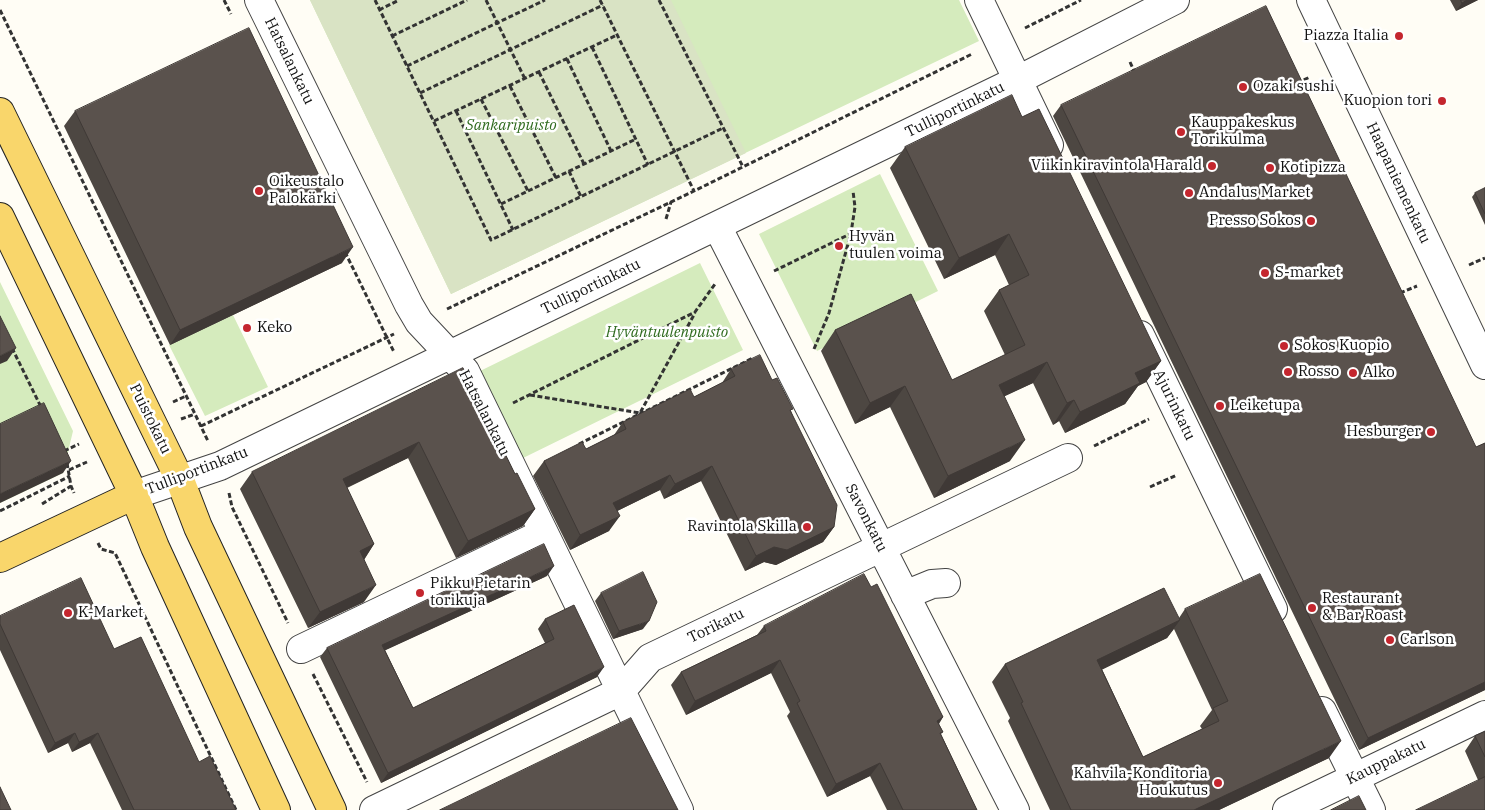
<!DOCTYPE html>
<html>
<head>
<meta charset="utf-8">
<style>
	body { margin:0 }
	canvas { display:block; background:#fffdf5 }
</style>
</head>
<body>
<canvas width="1485" height="810"></canvas>
<script>
const g = document.querySelector('canvas').getContext('2d');
g.lineJoin = 'round';
function paint(path, color) {
  g.fillStyle = color;
  g.fill(path, 'evenodd');
}
function stroke(path, color, width, dash) {
  g.strokeStyle = color;
  g.lineWidth = width;
  g.lineCap = dash ? 'butt' : 'round';
  g.setLineDash(dash || []);
  g.stroke(path);
}
function write(font, color, halo, rows, align = 'center') {
  g.font = font + ' "IBM Plex Serif",serif';
  g.lineWidth = 5;
  g.setLineDash([]);
  g.textBaseline = 'middle';
  g.strokeStyle = halo;
  g.fillStyle = color;
  for (const [text, x, y, turn = 0] of rows) {
    g.save();
    g.translate(x, y);
    g.rotate((+turn || 0) * Math.PI / 180);
    g.textAlign = isNaN(turn) ? turn : align;
    if (halo) g.strokeText(text, 0, 0);
    g.fillText(text, 0, 0);
    g.restore();
  }
}
paint(new Path2D(`
	M310 0H959L979 41 451 294Z
	M880 174 938 291 817 351 759 234Z
	M700 263 743 350 519 460 476 373Z
	M0 282 73 431 63 473 0 503Z
	M233 315 268 387 205 416 169 345Z`), '#d5ebbd');
paint(new Path2D(`
	M310 0H671L746 153 451 294Z`), '#d9e3c4');
const minor = new Path2D(`
	M259 0 409 305 419 322 465 371 679 810
	M979 0 1049 145
	M1311 0 1485 365
	M717 226 1015 810
	M1140 335 1273 609
	M134 495 220 466 1018 80 1175 0
	M905 595 932 584 946 583
	M301 649 544 533
	M1322 711 1371 810
	M374 810 621 691 650 658 1068 458
	M1287 810 1485 715`);
const major = new Path2D(`
	M0 112 180 480 198 527 332 810
	M0 217 134 495 155 547 276 810
	M0 558 134 495`);
stroke(minor, '#444', 30);
stroke(major, '#222', 30);
stroke(new Path2D(`
	M224 0 231 14
	M375 0 491 240 723 128
	M486 0 525 79
	M600 0 694 191
	M659 0 743 167
	M0 10 208 441
	M379 10 399 0
	M1025 28 1081 0
	M392 36 467 0
	M592 47 648 165
	M567 59 611 151
	M1130 62 1135 73
	M407 66 545 0
	M539 72 584 164
	M1297 83 1310 77
	M510 86 556 178
	M420 93 603 5
	M481 99 528 191
	M456 111 513 230
	M434 121 617 35
	M569 171 581 197
	M501 204 636 139
	M666 219 671 202
	M345 252 394 352
	M1469 265 1485 258
	M774 271 850 234
	M1400 293 1417 286
	M447 309 694 191 972 54
	M12 348 41 407
	M814 349 829 313 851 233 855 207 853 191
	M530 395 640 413 695 313
	M173 402 186 396
	M513 403 695 312 715 284
	M181 419 195 414
	M201 426 394 334
	M579 444 753 358
	M1094 446 1149 419
	M64 451 79 444
	M67 463 71 486 74 493
	M69 470 87 462
	M1150 487 1177 475
	M229 493 232 507 288 623
	M42 504 71 486
	M0 511 70 476
	M98 543 101 549 115 553 236 810
	M313 674 367 782`), '#333', 3, [5, 2.5]);
stroke(minor, '#fff', 28);
stroke(major, '#f9d66b', 28);
paint(new Path2D(`
	M1450 0H1478L1456 11Z
	M1061 105 1476 447 1485 443V690L1359 750 1053 116Z
	M75 111 342 263 170 345 64 126Z
	M1022 117 1161 361 1146 382 1138 386 1125 404 1065 433 1059 421 1053 425 1033 383 1004 396 1010 461 934 498 890 407 855 424 821 351 835 330 952 380 1005 355 984 311 999 290 1009 285 995 255 944 279 890 168 905 147Z
	M1485 188V225L1472 197 1475 193Z
	M463 368 515 474 535 509 523 526 456 558 408 458 347 488 374 544 364 560V602L308 628 240 489 252 472Z
	M731 369 772 380 791 411 834 527 823 542 776 565 764 562 745 571 701 481 664 499 660 490 617 511 609 531 570 550 533 476 544 461 586 449 614 435 623 422 694 397 722 383Z
	M547 576 385 650 413 708 545 643 538 629 545 619 597 677 381 783 320 657 327 648Z
	M871 587 943 717 939 724 943 732 941 734 977 810H887L870 776 827 797 787 716 790 712 771 673 686 715 671 685 681 672 757 635 764 626Z
	M601 593 643 629 613 639 595 601Z
	M1185 609 1329 758 1219 810H1050L1008 721 1010 718 992 682 1005 664 1179 618ZM1174 629 1212 710 1200 726 1202 729 1143 757 1102 669 1167 638Z
	M0 616 199 762 236 810H122L90 743 72 752 68 743 48 753 0 650Z
	M1485 732V810L1478 780 1465 751 1475 736Z`), '#4d4742');
paint(new Path2D(`
	M1467 0H1478L1456 11 1462 3Z
	M1009 234 995 255 944 279 959 258Z
	M353 247 342 263 170 345 180 330Z
	M16 348 7 361 0 364V356Z
	M1161 361 1146 382 1138 386 1125 404 1065 433 1080 412 1135 373Z
	M1047 362 1033 383 984 406 999 385Z
	M905 386 890 407 855 424 870 403Z
	M1074 400 1059 421 1053 425 1067 403Z
	M1025 440 1010 461 934 498 948 476Z
	M419 442 408 458 331 495 343 479Z
	M71 461 63 473 0 503V494Z
	M712 466 701 481 664 499 675 484Z
	M670 475 660 490 603 518 613 503Z
	M535 509 523 526 456 558 468 541Z
	M620 516 609 531 570 550 580 535Z
	M834 527 823 542 776 565 764 562 745 571 756 556 774 547Z
	M374 544 363 561 360 551Z
	M554 566 547 576 375 655 382 645Z
	M376 585 364 602 308 628 320 612Z
	M1180 620 1167 638 1085 678 1097 660Z
	M649 621 643 629 613 639 619 631Z
	M780 660 771 673 686 715 695 701Z
	M604 667 597 677 381 783 388 773Z
	M1485 682V690L1359 750 1368 738Z
	M943 717 934 730 937 721Z
	M75 733 68 743 48 753 55 743Z
	M98 733 90 743 72 752 79 742Z
	M1341 741 1329 758 1219 810H1194Z
	M880 763 870 776 827 797 836 784Z`), '#3f3936');
const building = new Path2D(`
	M1461 0H1467L1462 3Z
	M1266 6 1476 447 1485 443V682L1368 738 1061 105Z
	M249 28 353 247 180 330 75 111Z
	M1012 95 1022 117 1039 109 1161 361 1135 373 1140 383 1080 412 1074 400 1067 403 1047 362 999 385 1025 440 948 476 905 386 870 403 835 330 911 294 952 380 1025 345 999 290 1029 275 1009 234 959 258 905 147Z
	M1485 188V214L1475 193Z
	M0 316 16 348 0 356Z
	M760 355 772 380 777 378 793 409 790 410 837 505 834 527 787 550 774 547 756 556 712 466 675 484 670 475 613 503 620 516 580 535 544 461 582 442 586 449 626 429 623 422 690 389 694 397 735 376 731 369Z
	M463 368 515 474 517 473 535 509 468 541 419 442 343 479 374 544 360 551 376 585 320 612 252 472Z
	M44 403 71 461 0 494V424Z
	M544 544 554 566 382 645 413 708 554 639 545 619 574 605 604 667 388 773 327 648Z
	M643 572 657 602 649 621 619 631 601 593Z
	M864 574 871 587 877 584 943 717 937 721 943 732 940 733 977 810H903L880 763 836 784 797 703 800 701 780 660 695 701 681 672 766 631 764 626Z
	M1260 574 1341 741 1194 810H1071L1021 703 1023 702 1005 664 1164 588 1180 620 1097 660 1143 757 1219 721 1213 708 1228 701 1185 609Z
	M81 578 114 649 141 637 199 762 210 756 236 810H134L98 733 79 742 75 733 55 743 0 624V616Z
	M631 718 678 810H440Z
	M1485 732V757L1475 736Z
	M1485 777V810H1416Z
	M0 787 11 810H0Z
	M1359 796 1366 810H1331Z`);
paint(building, '#5a524d');
stroke(building, '#3f3936', 1);
for (const [x, y, r, color] of [
	[1399,36,5,"#c4262e"],
	[1243,87,5,"#c4262e"],
	[1442,101,5,"#c4262e"],
	[1181,132,5,"#c4262e"],
	[1212,166,5,"#c4262e"],
	[1270,168,5,"#c4262e"],
	[259,191,5,"#c4262e"],
	[1189,193,5,"#c4262e"],
	[1311,221,5,"#c4262e"],
	[839,246,5,"#c4262e"],
	[1265,273,5,"#c4262e"],
	[247,328,5,"#c4262e"],
	[1284,346,5,"#c4262e"],
	[1288,372,5,"#c4262e"],
	[1353,373,5,"#c4262e"],
	[1220,406,5,"#c4262e"],
	[1431,432,5,"#c4262e"],
	[807,527,5,"#c4262e"],
	[420,593,5,"#c4262e"],
	[1312,608,5,"#c4262e"],
	[68,613,5,"#c4262e"],
	[1390,640,5,"#c4262e"],
	[1218,783,5,"#c4262e"]
]) {
  const dot = new Path2D();
  dot.arc(x, y, r, 0, 2 * Math.PI);
  g.fillStyle = color;
  g.fill(dot);
  stroke(dot, '#fff', 2);
}
write('15px', '#111', '#fff', [
	["Piazza Italia",1389,36,"right"],
	["Ozaki sushi",1253,87],
	["Kuopion tori",1432,101,"right"],
	["Kauppakeskus",1191,123],
	["Torikulma",1191,140],
	["Viikinkiravintola Harald",1202,166,"right"],
	["Kotipizza",1280,168],
	["Oikeustalo",269,182],
	["Palokärki",269,199],
	["Andalus Market",1199,193],
	["Presso Sokos",1301,221,"right"],
	["Hyvän",849,237],
	["tuulen voima",849,254],
	["S-market",1275,273],
	["Keko",257,328],
	["Sokos Kuopio",1294,346],
	["Rosso",1298,372],
	["Alko",1363,373],
	["Leiketupa",1230,406],
	["Hesburger",1421,432,"right"],
	["Ravintola Skilla",797,527,"right"],
	["Pikku Pietarin",430,584],
	["torikuja",430,601],
	["Restaurant",1322,599],
	["& Bar Roast",1322,616],
	["K-Market",78,613],
	["Carlson",1400,640],
	["Kahvila-Konditoria",1208,774,"right"],
	["Houkutus",1208,791,"right"]
], 'left');
write('15px', '#111', '#fff', [
	["Hatsalankatu",289,61,64],
	["Tulliportinkatu",955,110,-26],
	["Haapaniemenkatu",1398,183,65],
	["Tulliportinkatu",591,287,-26],
	["Ajurinkatu",1174,405,64],
	["Hatsalankatu",484,413,63],
	["Puistokatu",150,419,64],
	["Tulliportinkatu",197,471,-21],
	["Savonkatu",866,518,63],
	["Torikatu",716,626,-26],
	["Kauppakatu",1386,762,-26]
]);
write('italic 15px', '#2f6b1f', '#fff', [
	["Sankaripuisto",511,126],
	["Hyväntuulenpuisto",667,333]
]);
</script>
</body>
</html>
